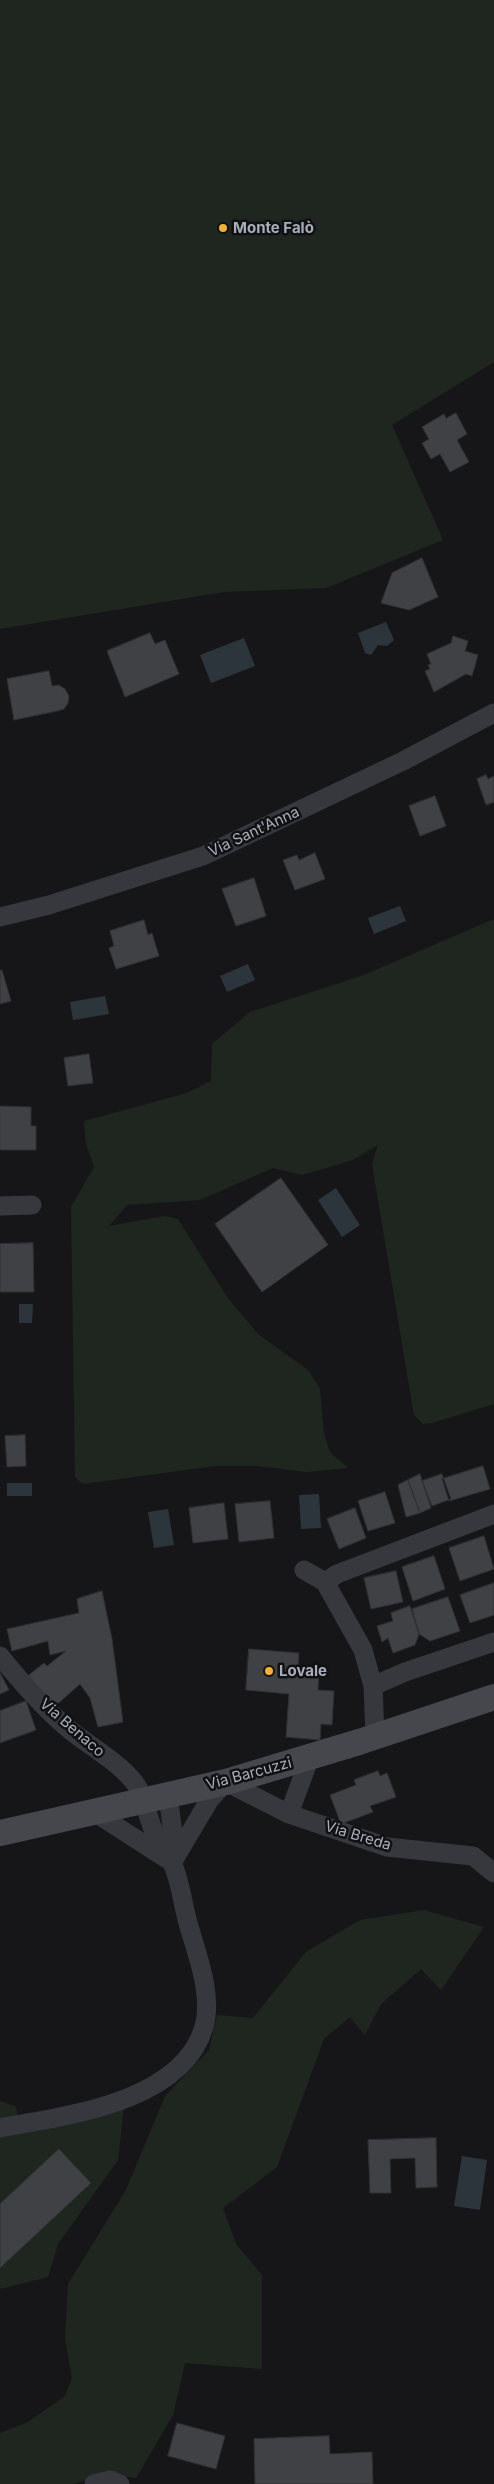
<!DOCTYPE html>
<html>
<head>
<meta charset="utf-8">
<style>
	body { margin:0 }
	canvas { display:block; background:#161618 }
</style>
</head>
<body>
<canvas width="494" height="2484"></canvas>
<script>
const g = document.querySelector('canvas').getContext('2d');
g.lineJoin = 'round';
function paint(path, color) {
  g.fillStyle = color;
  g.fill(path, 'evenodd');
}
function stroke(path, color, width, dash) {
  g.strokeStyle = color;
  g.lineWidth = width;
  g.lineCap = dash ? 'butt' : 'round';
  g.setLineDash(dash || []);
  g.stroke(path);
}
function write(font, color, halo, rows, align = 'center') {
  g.font = font + ' Inter,sans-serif';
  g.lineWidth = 5;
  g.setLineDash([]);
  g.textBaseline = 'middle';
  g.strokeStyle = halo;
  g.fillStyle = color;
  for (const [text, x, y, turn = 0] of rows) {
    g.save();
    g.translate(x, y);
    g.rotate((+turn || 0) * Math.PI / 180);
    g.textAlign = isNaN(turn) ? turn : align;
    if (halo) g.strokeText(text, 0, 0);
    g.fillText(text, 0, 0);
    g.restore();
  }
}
paint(new Path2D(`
	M0 0H494V362L392 425 443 540 326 588 224 592 0 629Z
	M494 919V1404L432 1423 423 1424 414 1415 372 1164 378 1145 353 1160 302 1175 273 1168 200 1200 127 1205 109 1226 165 1216 178 1219 227 1297 258 1334 309 1371 320 1389 324 1434 330 1452 348 1468 306 1472 258 1466H215L83 1484 75 1477 71 1207 94 1167 86 1144 84 1121 187 1093 211 1081 212 1044 250 1012 364 975Z
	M424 1910 484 1927 441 1990 421 1969 381 2004 365 2035 350 2017 324 2039 277 2167 223 2208 236 2244 262 2275V2369L185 2363 173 2415 136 2478 107 2474 73 2484H0V2433L28 2422 65 2396 72 2378 65 2339 68 2284 126 2190 165 2096 209 2050 217 2015 253 2018 306 1952 360 1920Z
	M0 2101 15 2106 20 2120 0 2125Z
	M124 2106 118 2160 58 2244 48 2277 0 2289V2135Z`), '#1e261f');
paint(new Path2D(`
	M386 622 394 640 387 646 378 645 371 655 365 653 358 633Z
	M244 638 255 666 211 683 200 655Z
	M400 906 406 921 374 934 368 918Z
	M248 964 255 980 227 992 220 976Z
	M105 996 109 1014 73 1020 70 1002Z
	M336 1188 360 1225 342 1237 318 1200Z
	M19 1304H33L32 1323H19Z
	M7 1483H32V1496H7Z
	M319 1494 321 1528 301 1529 299 1495Z
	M168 1509 174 1545 154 1548 148 1512Z
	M462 2156 487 2160 480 2210 454 2206Z`), '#2c353c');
const building = new Path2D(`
	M456 413 467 434 457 440 469 462 450 472 440 454 431 459 422 443 429 439 422 427 444 414 446 418Z
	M422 558 438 597 409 610 381 603 392 573Z
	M150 633 155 644 165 640 179 674 125 697 107 651Z
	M453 636 468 641 465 651 478 655 472 676 466 674 434 692 425 671 430 669 428 665 431 664 427 654 451 643Z
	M49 671 52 686 59 685 65 689 69 696 68 703 64 709 57 711 14 720 7 679Z
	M486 775 488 779 494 776V802L486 805 477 779Z
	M435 796 446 826 420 836 409 806Z
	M315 853 325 879 295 890 283 860 297 855 299 860Z
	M254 878 266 916 236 926 222 889Z
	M144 920 148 935 152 933 159 956 116 969 109 948 114 946 110 931Z
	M2 970 11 1001 0 1004V971Z
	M89 1054 93 1083 68 1086 64 1058Z
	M0 1106 31 1107V1126H36V1150H0Z
	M281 1178 328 1245 262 1292 215 1224Z
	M33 1243 34 1292H0V1244Z
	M25 1435 26 1466 7 1467 5 1436Z
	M483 1466 490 1489 449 1501 442 1479Z
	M420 1474 431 1508 420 1513 408 1480Z
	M442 1474 451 1499 432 1506 422 1481Z
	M408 1480 420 1513 406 1517 398 1485Z
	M385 1492 395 1523 368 1531 358 1501Z
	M270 1501 274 1538 239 1542 235 1504Z
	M224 1503 228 1539 193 1543 189 1508Z
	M355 1508 366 1538 339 1549 327 1519Z
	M484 1536 494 1569 460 1581 449 1548Z
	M434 1556 445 1589 413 1601 402 1567Z
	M396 1571 403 1602 371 1609 364 1578Z
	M494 1583V1615L470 1623 460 1595Z
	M102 1591 112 1639 123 1722 98 1727 90 1698 80 1684 53 1708 25 1678 44 1663 47 1666 66 1651 50 1655 48 1641 12 1651 7 1629 79 1613 77 1599Z
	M448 1597 460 1631 430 1641 419 1634 412 1609Z
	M410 1606 419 1634 415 1645 393 1653 388 1638 382 1642 377 1626 393 1621 391 1613Z
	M249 1649 299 1653 298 1668 319 1670 318 1690 334 1691 332 1725 321 1724 320 1740 286 1737 289 1694 246 1690Z
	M0 1673 9 1690 0 1694Z
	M26 1701 36 1730 0 1743V1711Z
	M378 1771 380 1776 387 1773 396 1797 370 1806 373 1812 341 1824 330 1795 356 1785 354 1780Z
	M436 2138 437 2187 416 2188 415 2158 390 2159 391 2193H370L368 2140Z
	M59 2149 91 2183 0 2268V2204Z
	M177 2423 225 2436 216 2469 168 2456Z
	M329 2436 330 2454 372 2452 373 2484H255L254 2439Z`);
paint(building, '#404145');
stroke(building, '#303034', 1);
stroke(new Path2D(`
	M0 917 49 905 203 856 403 761 494 713
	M0 1206 32 1205
	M304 1570 325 1582 363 1650 373 1686 375 1737
	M325 1582 337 1574 494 1514
	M0 1656C21 1682 44 1709 70 1730 92 1748 121 1763 137 1786 143 1796 148 1817 153 1829 158 1841 165 1850 171 1861 180 1877 183 1906 188 1923 197 1955 213 1994 204 2027 182 2103 64 2116 0 2128
	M373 1686 405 1672 494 1642
	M168 1795 174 1841 172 1859
	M94 1812 167 1859
	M289 1814 310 1757
	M172 1863 210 1799 226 1782 289 1814 387 1847 473 1856 494 1873
	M94 2484 110 2480 120 2484`), '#37383d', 19);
stroke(new Path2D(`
	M0 1833 226 1782 359 1742 494 1697`), '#45474d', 26);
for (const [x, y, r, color] of [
	[223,228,5,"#f2b134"],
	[269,1671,5,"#f2b134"]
]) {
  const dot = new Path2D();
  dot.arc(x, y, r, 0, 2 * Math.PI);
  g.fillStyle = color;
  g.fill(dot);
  stroke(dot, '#111113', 2);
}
write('bold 15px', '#a8adb8', '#111113', [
	["Monte Falò",233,228],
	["Lovale",279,1671]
], 'left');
write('15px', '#a8adb8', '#111113', [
	["Via Sant'Anna",254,832,-25],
	["Via Benaco",72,1728,41],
	["Via Barcuzzi",249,1774,-15],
	["Via Breda",358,1836,17]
]);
</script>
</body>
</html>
